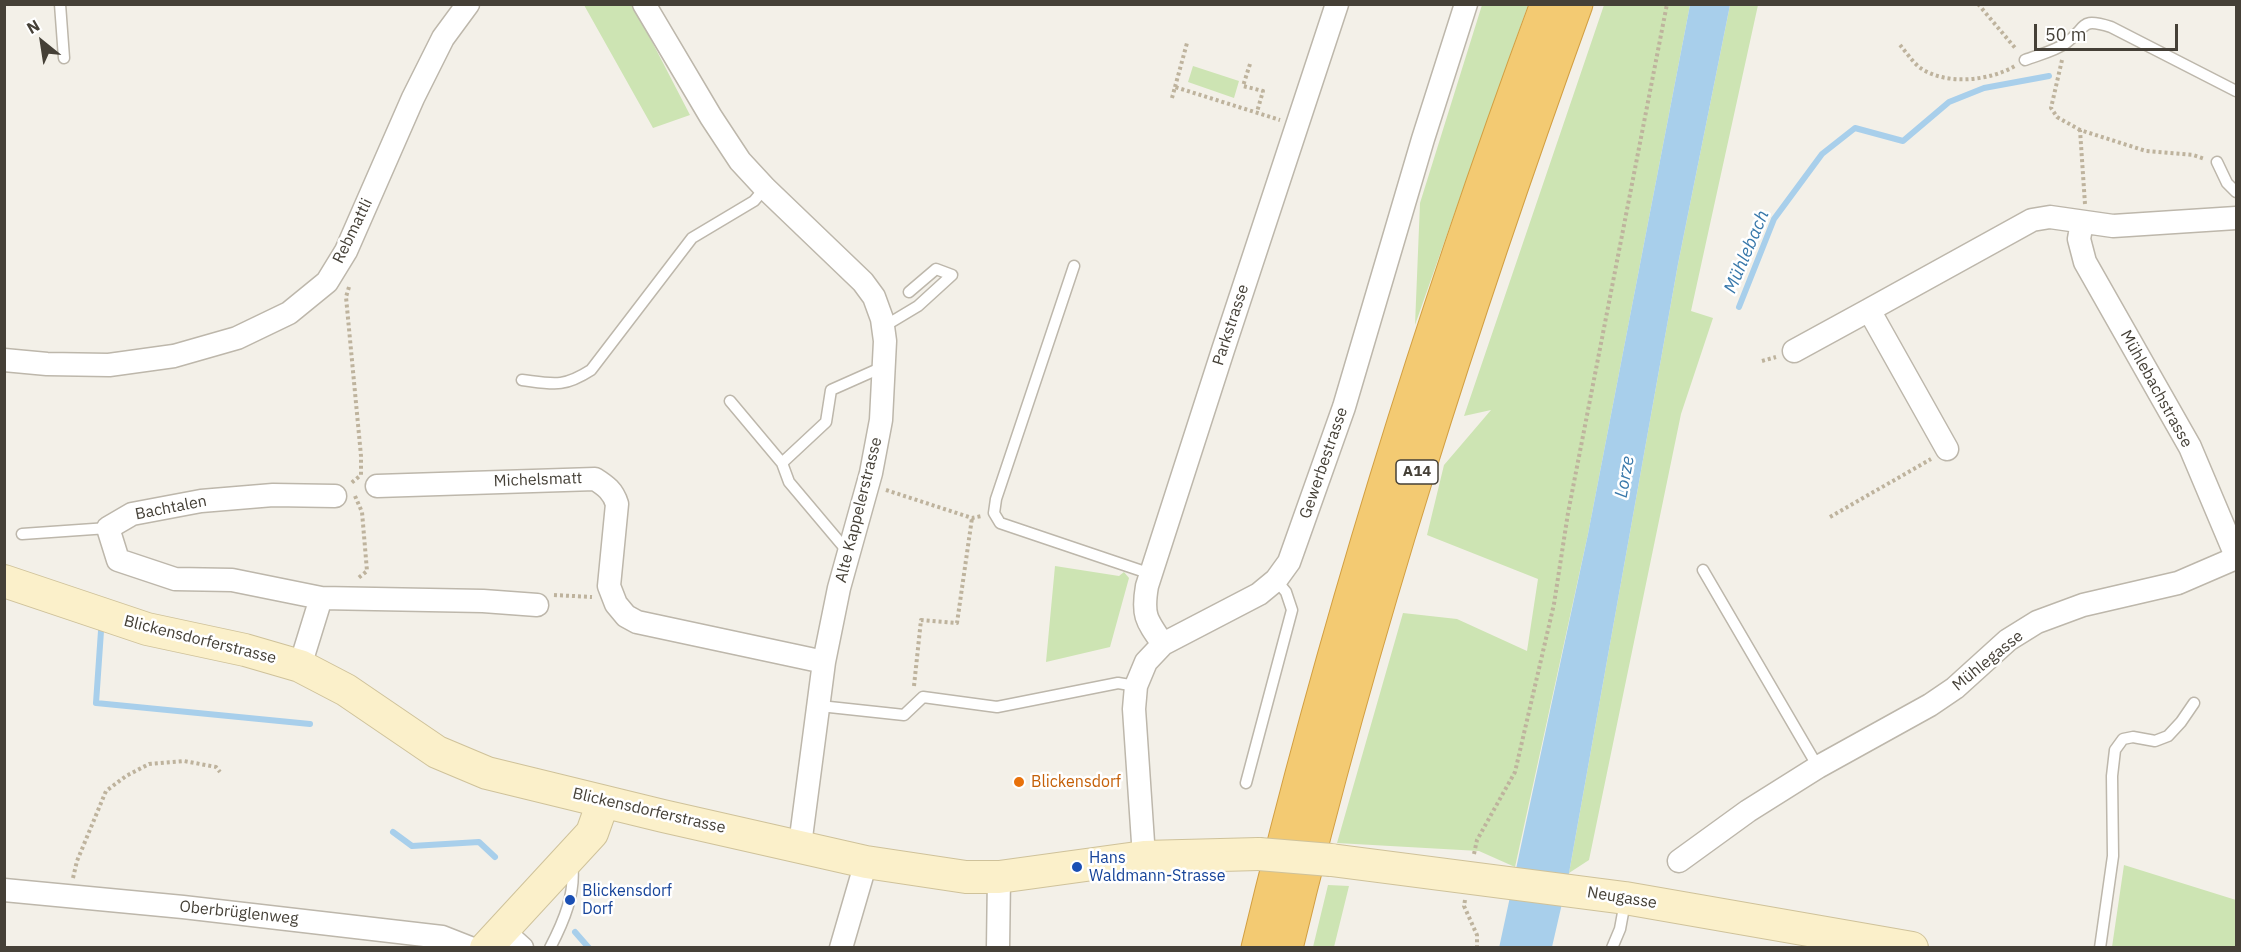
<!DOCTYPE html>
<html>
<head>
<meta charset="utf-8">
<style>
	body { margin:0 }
	#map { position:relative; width:2241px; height:952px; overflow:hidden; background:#f3f0e8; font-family:"IBM Plex Sans",sans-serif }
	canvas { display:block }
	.frame { position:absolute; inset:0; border:6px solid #454037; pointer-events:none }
	.north { position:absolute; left:12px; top:12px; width:60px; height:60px; -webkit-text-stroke:4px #fff; paint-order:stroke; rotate:330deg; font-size:16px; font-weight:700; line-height:24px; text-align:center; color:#454037 }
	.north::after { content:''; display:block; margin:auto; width:21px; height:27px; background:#454037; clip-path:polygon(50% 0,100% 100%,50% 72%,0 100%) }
	.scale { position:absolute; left:2034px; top:24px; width:144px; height:27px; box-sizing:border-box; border:3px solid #454037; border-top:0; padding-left:8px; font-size:18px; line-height:21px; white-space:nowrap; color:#454037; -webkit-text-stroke:4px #fff; paint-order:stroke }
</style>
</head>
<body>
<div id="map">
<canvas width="2241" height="952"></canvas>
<div class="frame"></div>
<div class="north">N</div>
<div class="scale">50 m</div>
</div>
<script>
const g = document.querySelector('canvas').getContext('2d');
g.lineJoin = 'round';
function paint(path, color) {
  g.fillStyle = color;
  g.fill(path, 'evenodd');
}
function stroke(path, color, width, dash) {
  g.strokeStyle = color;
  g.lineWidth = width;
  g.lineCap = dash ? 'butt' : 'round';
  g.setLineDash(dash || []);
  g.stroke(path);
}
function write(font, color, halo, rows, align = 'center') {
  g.font = font + ' "IBM Plex Sans",sans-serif';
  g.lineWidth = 5;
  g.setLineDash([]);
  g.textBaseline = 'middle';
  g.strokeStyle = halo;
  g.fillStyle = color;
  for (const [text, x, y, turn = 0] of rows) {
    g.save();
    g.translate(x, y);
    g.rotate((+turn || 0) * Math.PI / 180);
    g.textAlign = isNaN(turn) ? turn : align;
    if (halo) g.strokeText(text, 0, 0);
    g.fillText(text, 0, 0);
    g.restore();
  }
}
paint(new Path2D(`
	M584 5H633L690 115 653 128Z
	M1482 5H1528L1415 325 1420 203Z
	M1604 5H1690L1588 534 1515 867 1479 851 1337 843 1403 613 1457 619 1527 651 1538 579 1427 535 1444 465 1491 410 1464 416Z
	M1730 5H1758L1691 311 1713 318 1681 414 1589 860 1569 873 1678 264Z
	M1193 66 1239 81 1234 98 1188 82Z
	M1055 566 1119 576 1124 572 1129 578 1110 647 1046 662Z
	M2124 865 2236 900V947H2112Z
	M1328 885 1349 886 1334 947H1313Z`), '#cde4b3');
paint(new Path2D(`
	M1690 5H1730L1678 264 1569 873 1552 947 1499 948 1588 534Z`), '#a8cfeb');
stroke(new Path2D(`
	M1739 307 1774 219 1822 154 1855 128 1903 141 1949 102 1984 88 2049 76
	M101 631 96 703 310 724
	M393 832 412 846 479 842 495 857
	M575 932 589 948`), '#a8cfeb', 6);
const lane = new Path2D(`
	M60 4 64 58
	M2025 60C2038 55 2055 51 2066 43 2088 27 2079 17 2111 27L2236 91
	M2217 162 2227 183 2236 192
	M1074 266 996 499 994 513 1000 523 1151 574
	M883 327 918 306 952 275 936 269 909 292
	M522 380C553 384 563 388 591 370L692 238 754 201 765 188
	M730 401 782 463
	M22 534 108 528
	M848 552 789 482 782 463 826 422 831 390 885 366
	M1703 570 1818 767
	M820 706 904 715 923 697 997 707 1118 683 1136 686
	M1246 783 1292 610 1286 592 1276 580
	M550 948C564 921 576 893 572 863
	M1612 948 1620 929 1625 902
	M2100 948 2113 856 2112 776 2115 750 2123 739 2133 737 2155 741 2168 736 2181 722 2194 703`);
const street = new Path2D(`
	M644 4 711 117 740 161 765 188 863 282 874 297 882 319 885 341 881 420 871 473 839 588 824 662 800 845
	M2082 222 2079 239 2085 262 2190 447 2236 556
	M1794 351 1869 310
	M4 360 47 364 109 365 174 356 237 338 289 313 327 282 346 251 413 98 443 38 468 4
	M1947 449 1869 310 2032 220 2050 217 2113 226 2236 218
	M377 486 595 479C606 486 613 491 617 504L609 586 616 604 626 616 637 622 824 662
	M321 598 483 601 537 605
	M1163 644C1146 620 1142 615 1147 586L1223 350 1337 4
	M300 666 321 598 232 580 175 579 118 560 108 528 132 514 201 501 273 495 335 496
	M1144 857 1134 709 1136 686 1146 662 1163 644 1259 594 1276 580 1289 562 1344 407 1423 139 1466 4
	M1679 861 1748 811 1818 767 1930 705 1955 688 2008 640 2037 622 2083 605 2178 583 2236 558
	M4 890 183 907 442 937 470 948
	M502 930 522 948
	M841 948 866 862
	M998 948 999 877`);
const secondary = new Path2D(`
	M4 581 147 629 245 650 300 666 346 690 437 752 487 773 663 816 866 862 966 877H999L1144 857 1259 854
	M1331 860 1625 898 1912 948
	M486 948 592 833 603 802`);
const highway = new Path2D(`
	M1258 948C1335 628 1433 313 1547 4
	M1286 948C1363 627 1464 314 1576 4`);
stroke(lane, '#bdb7ab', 13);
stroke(street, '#bdb7ab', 25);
stroke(secondary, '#cfc29a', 34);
stroke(highway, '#d29f42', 35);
stroke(new Path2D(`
	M1978 4 2016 49
	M1900 45C1906 52 1912 61 1919 67 1945 86 1989 81 2015 66
	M2062 60 2051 108 2057 117 2080 130
	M1250 64 1243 86 1263 91 1257 112
	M1175 87 1187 43
	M1172 98 1175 87 1280 120
	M2085 204 2080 130 2146 151 2193 155 2205 159
	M349 287 346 297 361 456V475L350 484
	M1762 361 1776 357
	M886 490 972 518 982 516
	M355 496 362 512 367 571 357 579
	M1830 517 1931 459
	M554 595 592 597
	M914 686 921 620 957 623 972 518
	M1474 854 1477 840 1515 772 1554 604 1568 513 1667 4
	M73 878 77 861 106 791 126 776 149 764 184 761 216 767 220 772
	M1465 900 1464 906 1477 935V948`), '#beb39d', 4, [3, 3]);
stroke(lane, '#fff', 10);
stroke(street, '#fff', 22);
stroke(secondary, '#fbf0ca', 32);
stroke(highway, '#f3ca72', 33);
const secondaryBridge = new Path2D(`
	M1259 854 1331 860`);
stroke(secondaryBridge, '#cfc29a', 34, []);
stroke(secondaryBridge, '#fbf0ca', 32);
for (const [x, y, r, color] of [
	[1019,782,6,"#e8710a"],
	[1077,867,6,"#1a4fb4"],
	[570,900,6,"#1a4fb4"]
]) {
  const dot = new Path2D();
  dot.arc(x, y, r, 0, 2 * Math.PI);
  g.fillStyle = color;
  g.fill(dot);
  stroke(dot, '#fff', 2);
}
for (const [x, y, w] of [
	[1417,472,42]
]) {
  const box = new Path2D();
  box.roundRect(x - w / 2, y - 12, w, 24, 4.5);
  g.fillStyle = '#fff';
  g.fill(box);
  stroke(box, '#454037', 1.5);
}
write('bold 15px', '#454037', null, [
	["A14",1417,472]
]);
write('16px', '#454037', '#fff', [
	["Rebmattli",353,231,-64],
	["Parkstrasse",1231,325,-72],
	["Mühlebachstrasse",2156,389,61],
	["Gewerbestrasse",1324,463,-71],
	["Michelsmatt",538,480,-2],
	["Bachtalen",171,508,-11],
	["Alte Kappelerstrasse",859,510,-76],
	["Blickensdorferstrasse",200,640,14],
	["Mühlegasse",1988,661,-39],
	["Blickensdorferstrasse",649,811,13],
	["Neugasse",1622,898,9],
	["Oberbrüglenweg",239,913,6]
]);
write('16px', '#c56008', '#fff', [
	["Blickensdorf",1031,782]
], 'left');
write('16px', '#164399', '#fff', [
	["Hans",1089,858],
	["Waldmann-Strasse",1089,876],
	["Blickensdorf",582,891],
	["Dorf",582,909]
], 'left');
write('italic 18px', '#3878aa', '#fff', [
	["Mühlebach",1747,252,-67],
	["Lorze",1625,477,-80]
]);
</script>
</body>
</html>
